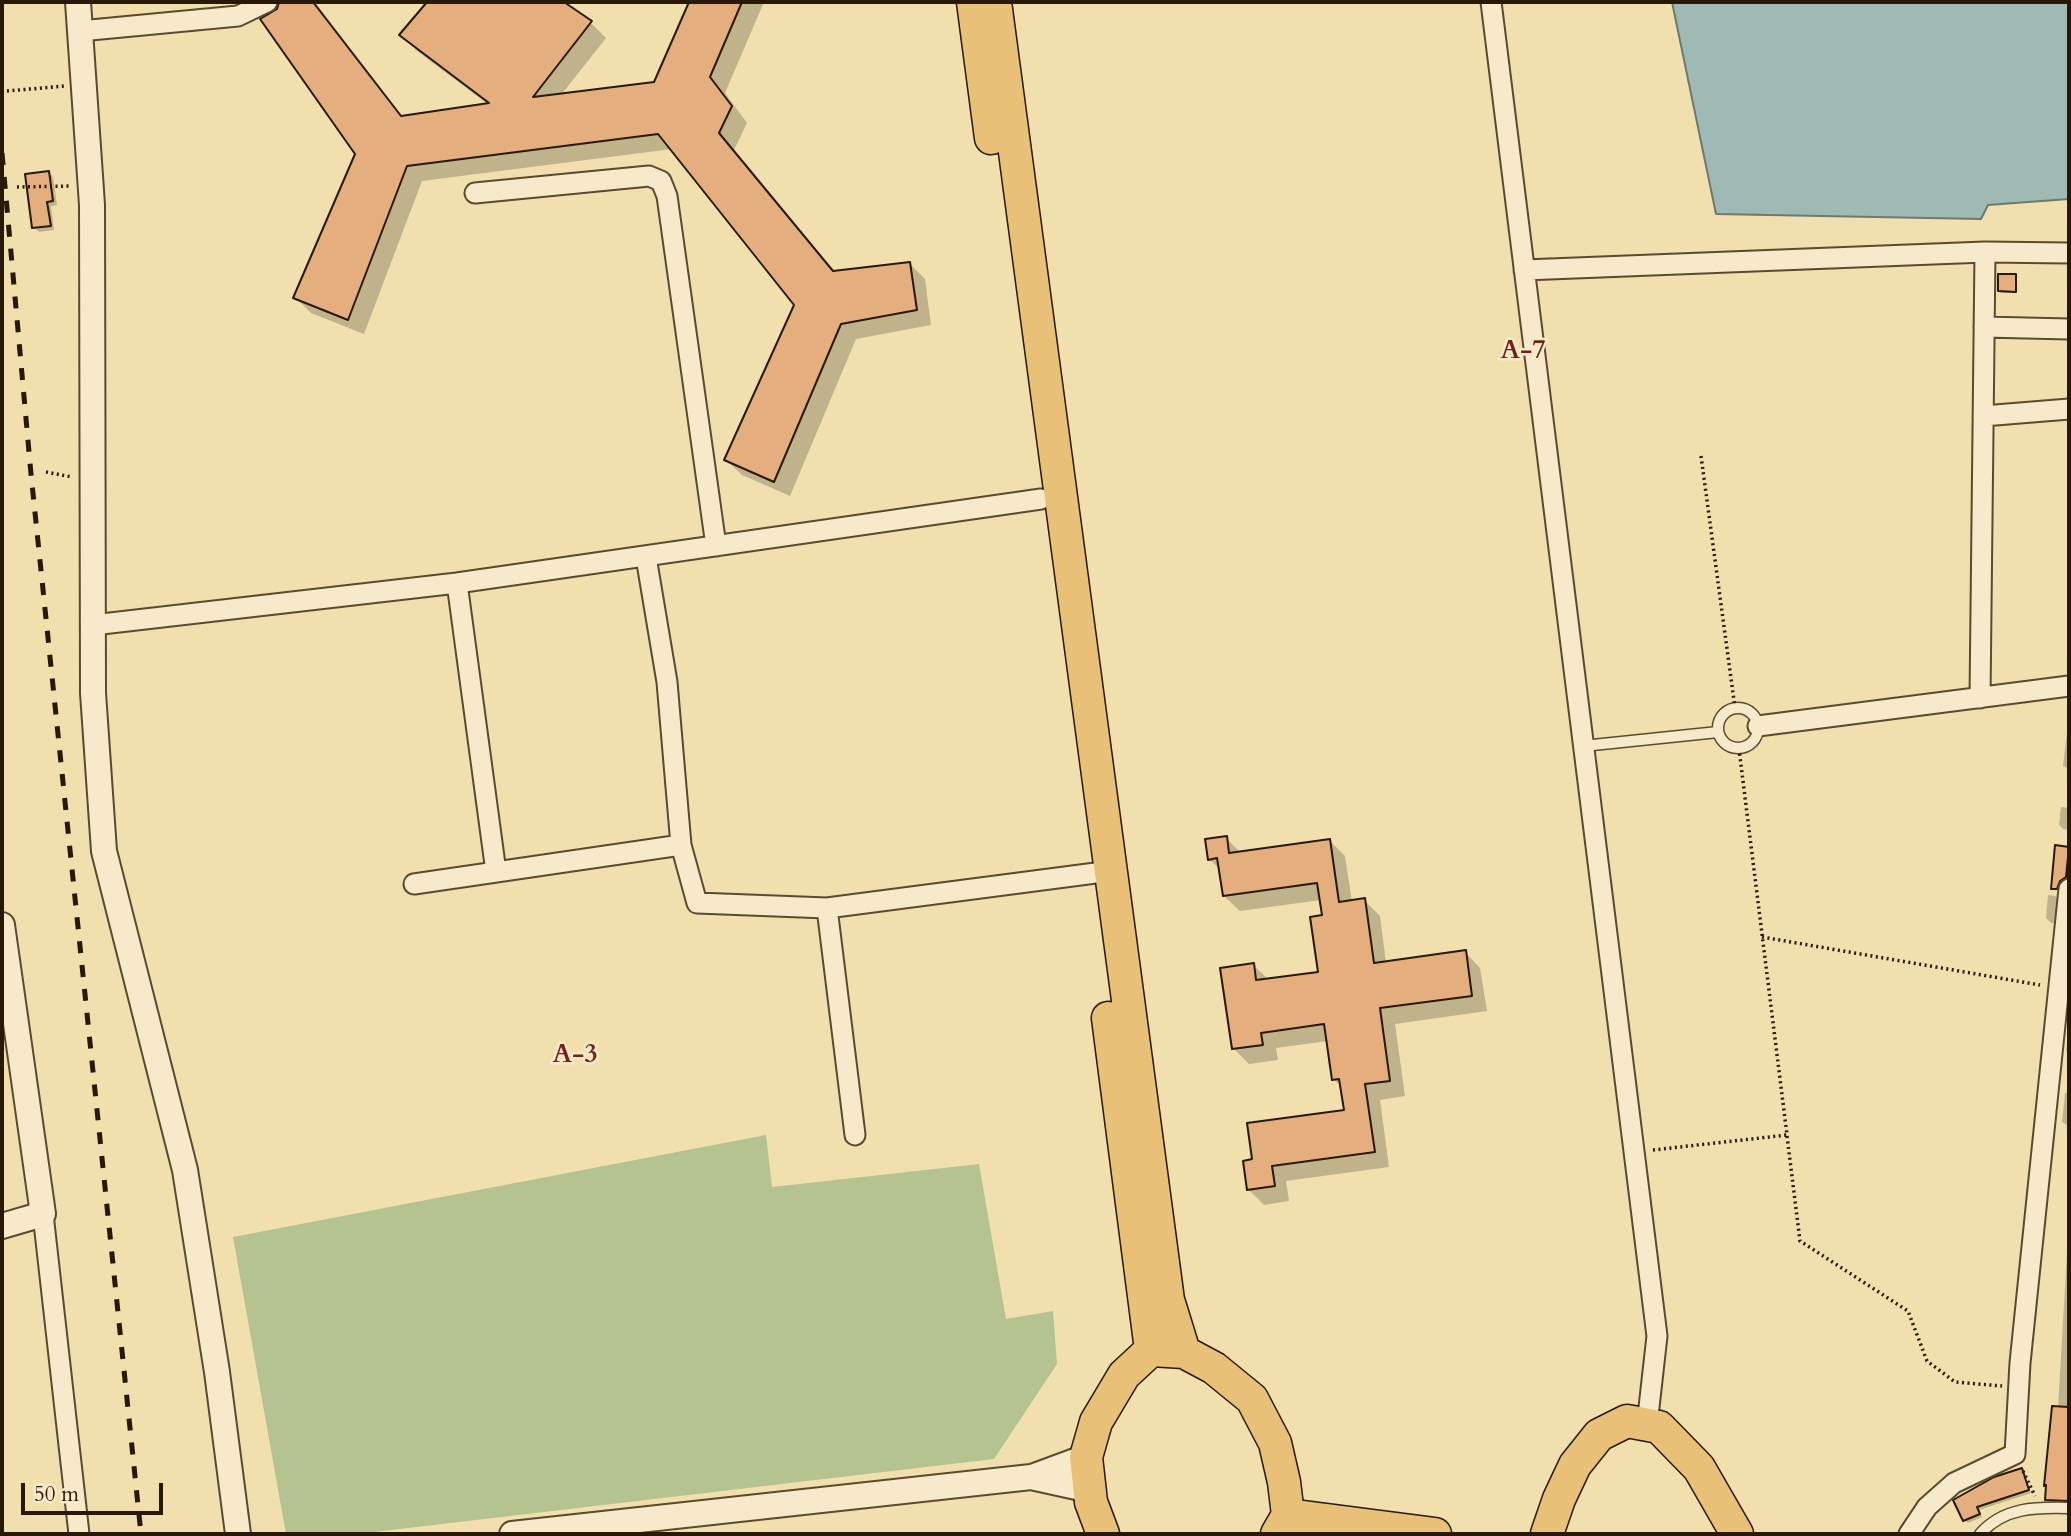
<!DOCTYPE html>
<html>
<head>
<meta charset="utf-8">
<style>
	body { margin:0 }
	#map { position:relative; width:2071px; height:1536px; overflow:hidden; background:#f1dfae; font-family:Cardo,serif }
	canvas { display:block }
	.frame { position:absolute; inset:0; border:4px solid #271905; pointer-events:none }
	.scale { position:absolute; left:21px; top:1483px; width:142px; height:32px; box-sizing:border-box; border:4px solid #271905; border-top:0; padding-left:9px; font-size:21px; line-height:24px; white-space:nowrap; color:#271905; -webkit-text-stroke:5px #f6eaca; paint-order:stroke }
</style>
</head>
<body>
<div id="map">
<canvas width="2071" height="1536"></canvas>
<div class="frame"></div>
<div class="scale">50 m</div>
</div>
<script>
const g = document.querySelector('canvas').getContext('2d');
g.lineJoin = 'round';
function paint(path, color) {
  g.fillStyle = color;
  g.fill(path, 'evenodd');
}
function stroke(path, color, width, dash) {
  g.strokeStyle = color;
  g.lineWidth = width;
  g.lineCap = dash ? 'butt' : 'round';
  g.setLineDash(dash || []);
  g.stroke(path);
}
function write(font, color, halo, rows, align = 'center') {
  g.font = font + ' Cardo,serif';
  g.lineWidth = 5;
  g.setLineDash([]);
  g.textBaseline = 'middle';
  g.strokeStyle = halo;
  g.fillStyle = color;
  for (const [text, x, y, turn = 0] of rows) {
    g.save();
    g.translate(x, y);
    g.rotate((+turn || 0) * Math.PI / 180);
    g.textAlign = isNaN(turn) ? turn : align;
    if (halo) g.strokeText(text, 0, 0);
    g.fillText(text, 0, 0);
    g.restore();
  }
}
paint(new Path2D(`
	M766 1135 772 1187 979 1164 1006 1319 1053 1311 1057 1364 994 1459 357 1534H286L233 1237Z`), '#b4c38f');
const water = new Path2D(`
	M1672 2H2069V199L1988 205 1981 219 1716 214Z`);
paint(water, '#9fbab5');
stroke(water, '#6f7a6f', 2);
paint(new Path2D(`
	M280 2H315L403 117 489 105 417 51 402 35 429 2H561L591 23 606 38 561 95 655 84 691 2H764L725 93 747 123 734 150 835 273 909 263 925 279 931 325 856 339 790 496 742 475 726 460 796 304 672 149 422 181 364 334 311 313 295 297 357 154 278 11Z
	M49 173 53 177 57 205 51 206 54 230 39 232 34 227Z
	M2015 276 2017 293H2001L1999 291Z
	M2069 714V769L2063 766Z
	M2061 807 2069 808V830L2063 829 2059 825Z
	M1226 838 1241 853 1330 841 1345 856 1352 902 1364 900 1380 916 1386 963 1465 952 1480 968 1487 1011 1395 1024 1405 1096 1380 1100 1389 1167 1286 1181 1289 1201 1264 1205 1248 1189 1254 1161 1345 1112 1342 1088 1334 1079 1328 1041 1276 1048 1278 1060 1249 1064 1233 1048 1253 965 1269 980 1320 973 1324 916 1321 900 1240 911 1224 896 1221 870 1209 859Z
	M2068 848V879L2061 883 2058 890H2055L2053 888Z
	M2048 895 2055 896 2060 901 2058 924 2051 923 2046 918Z
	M2069 1031V1053L2066 1051Z
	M2065 1093H2069V1126L2062 1122Z
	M2067 1252H2069V1503H2050L2047 1500 2048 1487 2046 1485 2058 1408Z
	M2021 1470 2031 1493 1979 1510 1982 1517 1968 1523 1965 1520 1956 1501Z`), '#0003');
const building = new Path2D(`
	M279 2H313L401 116 489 103 399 35 427 2H564L592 21 533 97 654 82 689 2H742L710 77 732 106 719 133 833 271 910 262 917 310 841 324 774 482 724 460 794 305 658 134 407 166 348 320 293 298 355 154 260 19 277 9Z
	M49 171 53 201 47 202 51 226 32 228 25 174Z
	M1998 274H2016V292L1998 291Z
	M1227 836 1229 853 1330 839 1339 902 1365 898 1374 963 1466 950 1472 996 1380 1008 1390 1081 1365 1084 1375 1152 1272 1166 1275 1186 1247 1190 1243 1161 1252 1159 1247 1123 1344 1110 1339 1079 1332 1080 1324 1024 1261 1033 1263 1045 1232 1049 1220 968 1254 963 1256 980 1318 972 1310 917 1322 915 1317 883 1223 896 1217 858 1208 860 1205 839Z
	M2055 845 2069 847 2066 877 2060 881 2057 889H2051Z
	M2052 1406 2069 1407V1501L2045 1500 2046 1485 2044 1486Z
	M2022 1468 2029 1490 1977 1507 1980 1514 1963 1521 1953 1500 1994 1477Z`);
paint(building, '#e5ae7f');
stroke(building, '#271905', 2);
const service = new Path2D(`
	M1718 728a20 20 0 1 1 40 0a20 20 0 1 1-40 0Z
	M1583 746 1718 732
	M1980 1534C2004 1507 2036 1507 2069 1508`);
const minor = new Path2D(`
	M1491 2 1657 1336 1647 1425
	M80 31 238 16 267 2
	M475 193 649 176 661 181 667 196 716 546
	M1524 270 1985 252 2069 253
	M1984 327 2069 329
	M1983 416 2069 409
	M646 557 667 682 681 845 697 903 827 908 1111 871
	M457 583 496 872
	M93 625 457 583 1041 499
	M1980 698 1985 252
	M1758 726 2069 686
	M414 884 681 845
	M827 908 855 1135
	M43 1214 79 1534
	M1909 1534 1927 1507 1954 1483 2015 1454 2020 1363 2069 889`);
const tertiary = new Path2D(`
	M78 2 92 205 93 693 104 851 185 1170 217 1372 238 1534
	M2 925 43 1214 2 1226
	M1032 1477 1086 1457
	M512 1534 1031 1477 1090 1490`);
const primary = new Path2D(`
	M973 2 991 138
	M995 2 1168 1300 1184 1352
	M1108 1018 1151 1350
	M1288 1515 1435 1534
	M1103 1534 1091 1502 1086 1457 1096 1422 1124 1375 1151 1350 1184 1352 1214 1368 1252 1399 1275 1443 1284 1482 1288 1515 1277 1534
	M1547 1534 1559 1499 1575 1465 1599 1435 1627 1421 1659 1427 1699 1468 1737 1534`);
stroke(service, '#5a4a2f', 13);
stroke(minor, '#5a4a2f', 23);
stroke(tertiary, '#5a4a2f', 28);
stroke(primary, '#271905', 35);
stroke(new Path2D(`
	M7 91 65 86
	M17 187 71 186
	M1701 456 1735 708
	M46 472 72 477
	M1762 937 2040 985
	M1787 1136 1800 1241 1908 1311 1927 1361 1955 1382 2002 1386
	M1653 1150 1787 1135 1739 749
	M2023 1471 2035 1496`), '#271905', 3.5, [2, 3.5]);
stroke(service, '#f6eaca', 10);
stroke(minor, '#f6eaca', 19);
stroke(tertiary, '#f6eaca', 24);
stroke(primary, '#e8c077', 32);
stroke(new Path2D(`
	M2 153 31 474 141 1534`), '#271905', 5, [12, 12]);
write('bold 26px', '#7a1f14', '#f6eaca', [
	["A-7",1523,352],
	["A-3",575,1056]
]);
</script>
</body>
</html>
